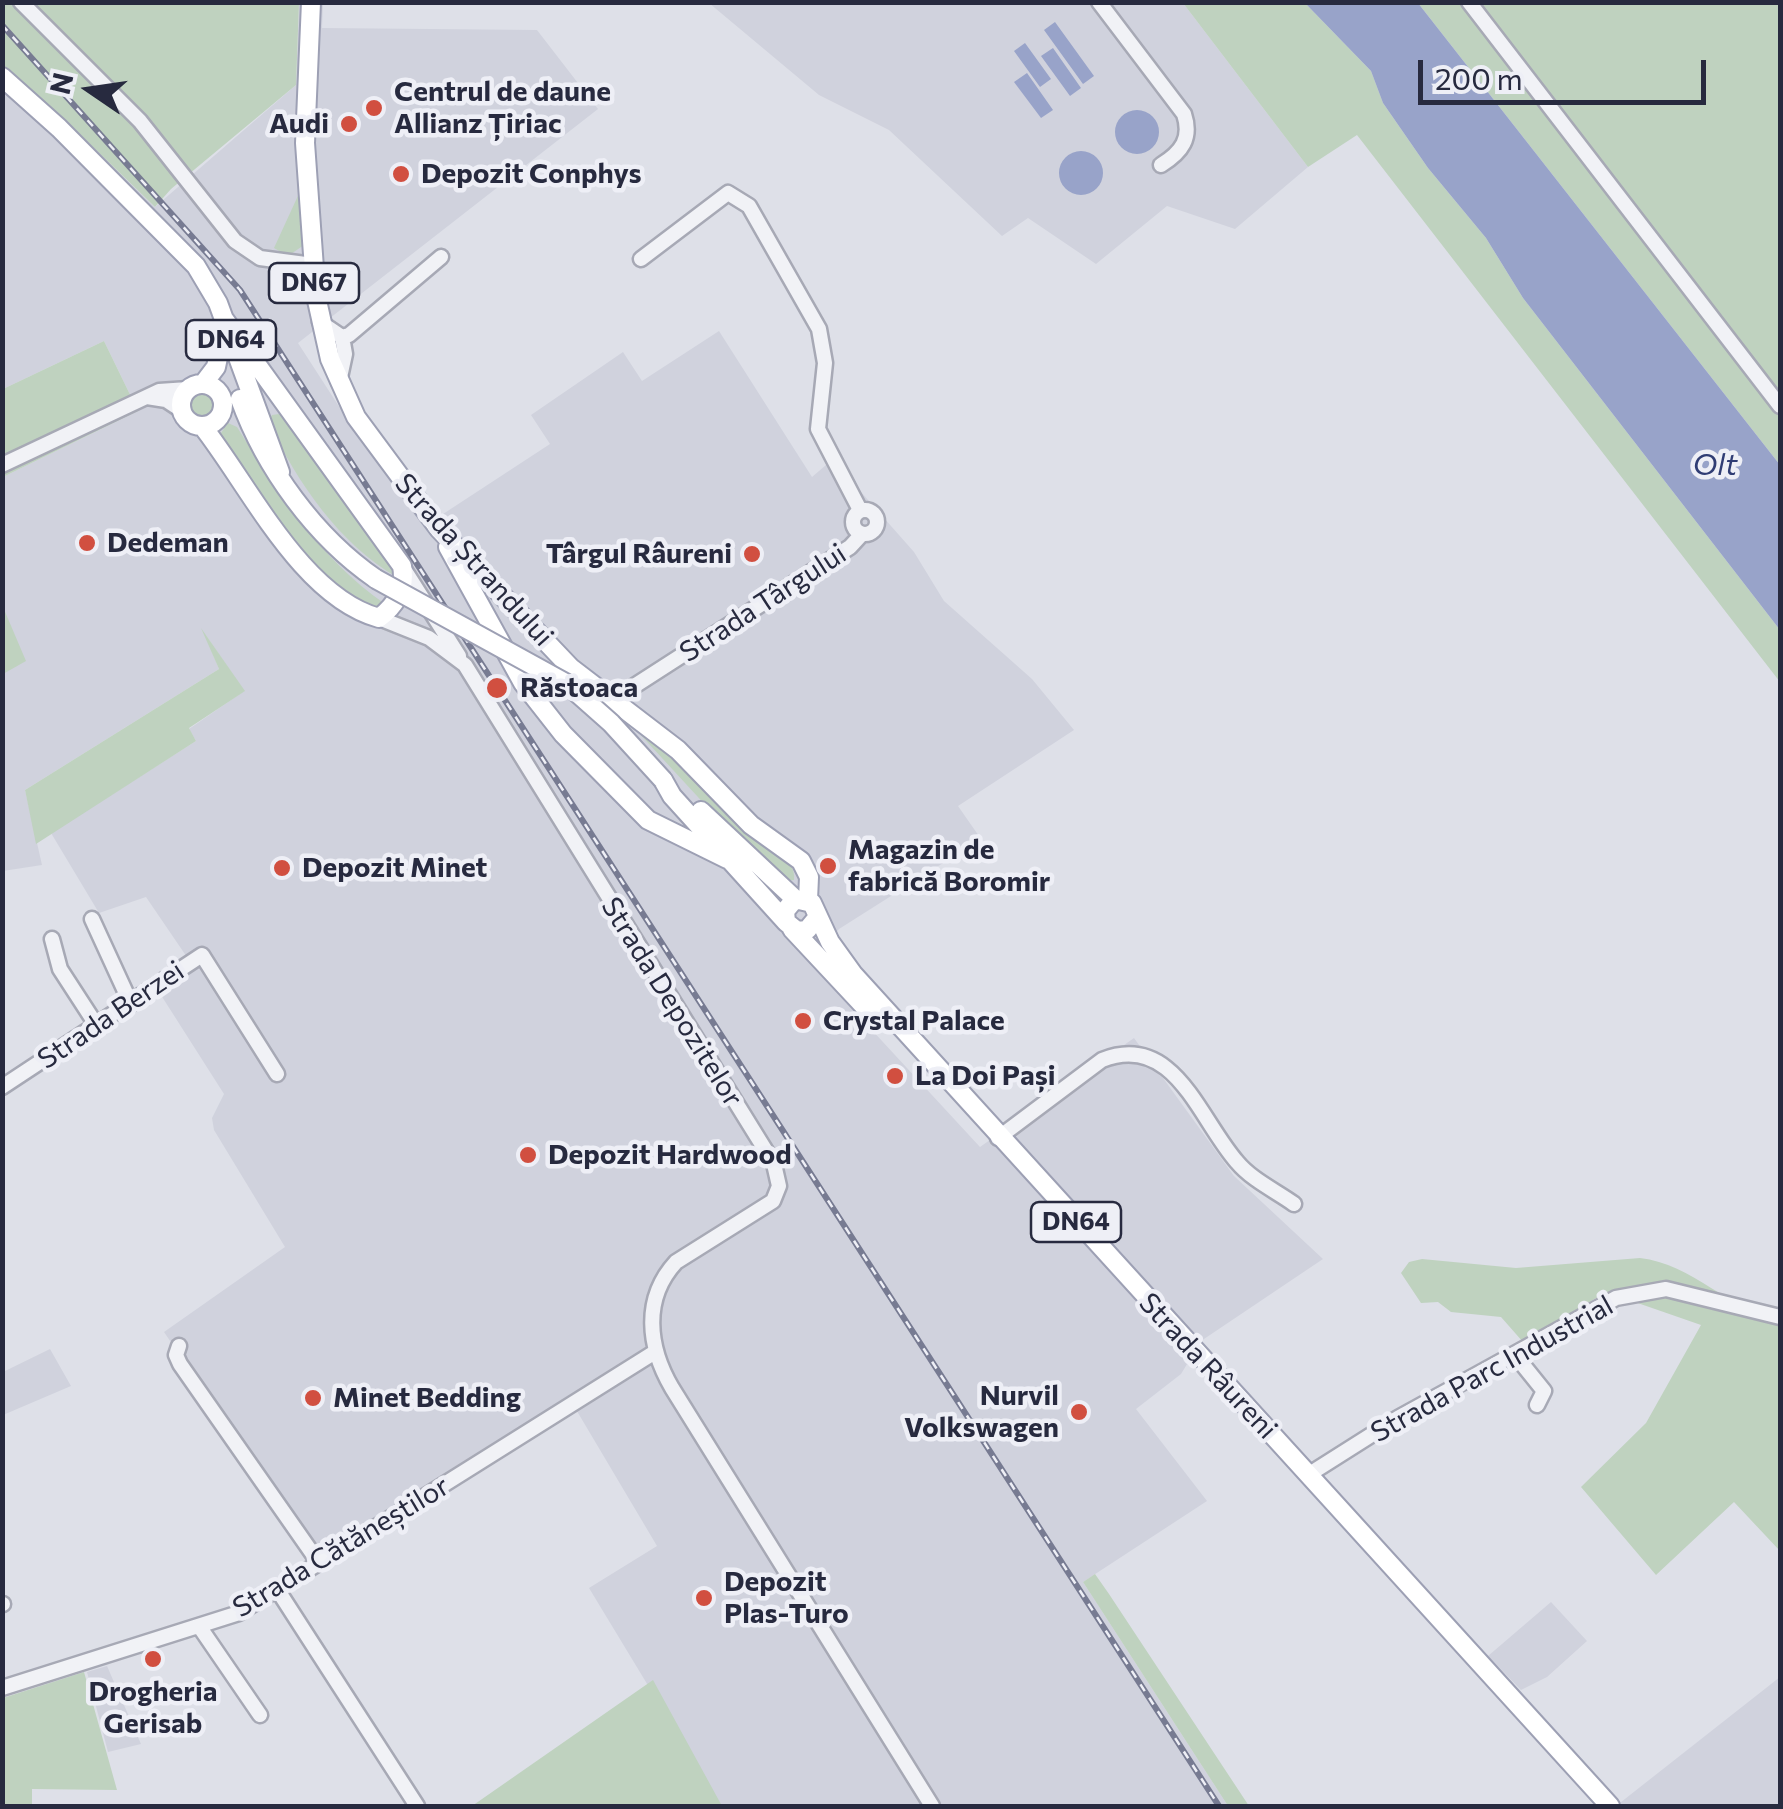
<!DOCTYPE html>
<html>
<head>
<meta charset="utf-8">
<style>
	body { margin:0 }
	#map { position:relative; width:1783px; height:1809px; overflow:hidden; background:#dee0e8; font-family:Commissioner,sans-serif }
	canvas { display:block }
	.frame { position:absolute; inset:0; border:5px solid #272a3f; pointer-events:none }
	.north { position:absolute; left:40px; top:40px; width:100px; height:100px; -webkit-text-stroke:8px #eeeff6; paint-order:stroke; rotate:283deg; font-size:28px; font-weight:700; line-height:40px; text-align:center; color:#272a3f }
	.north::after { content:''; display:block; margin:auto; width:35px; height:45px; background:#272a3f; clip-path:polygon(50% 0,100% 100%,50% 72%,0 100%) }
	.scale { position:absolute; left:1418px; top:60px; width:288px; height:45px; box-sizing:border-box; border:5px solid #272a3f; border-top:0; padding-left:12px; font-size:30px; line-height:35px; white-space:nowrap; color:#272a3f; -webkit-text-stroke:8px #eeeff6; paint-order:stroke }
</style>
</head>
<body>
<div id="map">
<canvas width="1783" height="1809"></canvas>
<div class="frame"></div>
<div class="north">N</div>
<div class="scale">200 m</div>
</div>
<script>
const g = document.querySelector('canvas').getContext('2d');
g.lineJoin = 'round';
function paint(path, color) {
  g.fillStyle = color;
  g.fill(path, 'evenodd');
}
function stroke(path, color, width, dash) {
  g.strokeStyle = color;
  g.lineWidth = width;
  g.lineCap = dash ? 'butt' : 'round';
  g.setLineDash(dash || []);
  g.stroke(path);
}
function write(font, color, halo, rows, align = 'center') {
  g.font = font + ' Commissioner,sans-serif';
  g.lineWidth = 9;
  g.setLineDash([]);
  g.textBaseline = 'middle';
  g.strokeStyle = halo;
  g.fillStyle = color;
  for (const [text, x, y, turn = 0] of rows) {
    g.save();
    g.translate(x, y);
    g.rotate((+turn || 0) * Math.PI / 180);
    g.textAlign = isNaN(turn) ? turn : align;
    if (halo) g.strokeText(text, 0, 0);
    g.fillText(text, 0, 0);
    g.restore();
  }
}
paint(new Path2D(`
	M299 3H323L322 28 537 30 598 109 298 343 351 425 440 516 550 444 531 415 623 352 642 381 719 331 812 477 840 453 861 492 914 552 944 601 1032 679 1074 730 958 806 981 839 839 929 809 962 980 1147 1134 1038 1234 1176 1323 1259 1201 1341 1181 1374 1136 1409 1207 1501 1083 1582 1228 1806H721L589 1588 657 1546 568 1396 317 1558 164 1332 285 1247 214 1130 212 1118 224 1094 159 992 193 966 146 897 99 913 51 833 196 741 189 729 244 691 205 634 219 669 25 790 42 865 3 871V477L138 411 104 341 3 389V68L60 115 155 207 296 85Z
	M709 3H1183L1308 167 1235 229 1167 206 1096 264 1028 218 1002 236 889 130 819 95Z
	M50 1349 71 1386 3 1415V1372Z
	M1551 1602 1587 1641 1547 1677 1521 1690 1488 1656Z
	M107 1666 141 1744 108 1752 87 1672Z
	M1780 1677V1805L1616 1806Z`), '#d0d2dd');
paint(new Path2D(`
	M2 3H299L296 85 171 189 155 207 60 115 3 68Z
	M1183 3H1305L1371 71 1383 103 1428 168 1486 238 1523 298 1780 630V682L1357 135 1308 167Z
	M1418 3H1780V465Z
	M302 187 304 245 288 256 274 248Z
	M104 341 138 411 3 477V389Z
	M188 406a14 14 0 1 1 28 0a14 14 0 1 1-28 0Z
	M279 414 392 558 398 578C337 542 299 484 268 422L272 415Z
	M228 423 237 427C280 495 318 557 385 604L382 610 342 595 299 551 218 437Z
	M3 607 26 661 3 674H2Z
	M201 628 245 691 189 728 196 741 36 844 25 790 219 669Z
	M638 732C684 756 709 800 747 833 762 846 798 858 794 880L786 881 721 822Z
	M1640 1258C1692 1264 1731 1310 1780 1323V1551L1734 1502 1656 1575 1581 1487 1646 1423 1701 1325 1606 1292 1523 1342 1501 1317 1451 1312 1438 1302 1421 1303 1401 1273 1409 1262 1422 1259 1516 1268Z
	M1095 1574 1109 1594 1249 1806H1228L1083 1582Z
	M84 1672 117 1790 32 1789V1806H3V1698Z
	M653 1680 722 1806H472Z`), '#bfd2bf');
paint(new Path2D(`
	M1305 3H1418L1780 465V630L1523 298 1486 238 1428 168 1383 103 1371 71Z
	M1055 22 1094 76 1083 84 1044 30Z
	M1025 43 1051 79 1040 87 1014 51Z
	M1053 48 1081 88 1070 96 1041 56Z
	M1027 73 1053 110 1041 118 1014 82Z
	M1115 132a22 22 0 1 1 44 0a22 22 0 1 1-44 0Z
	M1059 173a22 22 0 1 1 44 0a22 22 0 1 1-44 0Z`), '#98a3c9');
const minor = new Path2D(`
	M21 2 140 121 235 241 260 258 313 265
	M1099 2 1184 114C1192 138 1182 152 1161 165
	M1469 2 1780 406
	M641 259 728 193 749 206 819 329 825 363 818 429 860 510
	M320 322 342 337 349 335 441 257
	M339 382 345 354 342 337
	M147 397 166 400 181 410
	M2 465 159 391 188 389
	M853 522a12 12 0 1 1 24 0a12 12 0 1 1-24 0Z
	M402 566 459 656
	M379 618 429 638 465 665 774 1164 779 1186 773 1201 676 1262C642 1299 648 1347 672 1388L932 1806
	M611 701 850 547 862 534
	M92 919 131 1004
	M52 939 60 969 97 1026
	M2 1087 202 955 277 1074
	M998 1138 1102 1060C1174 1031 1199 1119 1237 1162 1252 1180 1276 1191 1294 1204
	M179 1346 176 1355 180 1364 319 1563
	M1515 1355 1544 1391 1537 1405
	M1308 1475 1398 1418 1616 1298 1666 1289 1780 1317
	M277 1589 417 1806
	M2 1604H3
	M199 1626 260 1715
	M2 1688 239 1613 655 1352`);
const major = new Path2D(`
	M311 2 305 143 316 296 330 359 356 417 439 529 571 668 678 750 751 825 801 861 809 877 808 900
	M2 77 59 128 196 266 218 303 280 472
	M181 405a21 21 0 1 1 42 0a21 21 0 1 1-42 0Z
	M203 384 216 367 221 343
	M240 399C265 468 315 537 376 579
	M203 427C250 487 302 597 379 618 397 604 406 588 402 566L224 319
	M448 547 523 683 563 734 648 820 727 859
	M663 780 672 796 786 922
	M701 811 795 899
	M817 918 807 930 797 931 786 922 785 911 795 899 812 903 830 942 853 974 1610 1806
	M792 929 877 1020`);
stroke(minor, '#a7a9b5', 19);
stroke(major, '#9da0b4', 22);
stroke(minor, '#f1f2f6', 14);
stroke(major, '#fff', 18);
const rail = new Path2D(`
	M2 25 240 290 1219 1806`);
stroke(rail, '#777b92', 6);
stroke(rail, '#eeeff6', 2.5, [8]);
const majorBridge = new Path2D(`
	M376 579 567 684 611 723 663 780`);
stroke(majorBridge, '#9da0b4', 22, []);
stroke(majorBridge, '#fff', 18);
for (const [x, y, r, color] of [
	[374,108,10,"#d14f40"],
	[349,124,10,"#d14f40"],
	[401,174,10,"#d14f40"],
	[87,543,10,"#d14f40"],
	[752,554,10,"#d14f40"],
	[497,688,12,"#d14f40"],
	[828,866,10,"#d14f40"],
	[282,868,10,"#d14f40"],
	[803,1021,10,"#d14f40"],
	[895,1076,10,"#d14f40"],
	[528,1155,10,"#d14f40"],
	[313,1398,10,"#d14f40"],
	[1079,1412,10,"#d14f40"],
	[704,1598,10,"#d14f40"],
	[153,1659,10,"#d14f40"]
]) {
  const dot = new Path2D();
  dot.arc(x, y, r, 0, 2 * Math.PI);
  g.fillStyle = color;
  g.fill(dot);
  stroke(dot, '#eeeff6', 4);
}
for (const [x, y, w] of [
	[314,283,90],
	[231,340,90],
	[1076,1222,90]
]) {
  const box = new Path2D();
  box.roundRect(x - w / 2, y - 20, w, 40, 8);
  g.fillStyle = '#eeeff6';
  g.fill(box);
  stroke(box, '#272a3f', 2.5);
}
write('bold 25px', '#272a3f', null, [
	["DN67",314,283],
	["DN64",231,340],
	["DN64",1076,1222]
]);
write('bold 28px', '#272a3f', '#eeeff6', [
	["Centrul de daune",394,92],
	["Allianz Țiriac",394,124],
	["Audi",329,124,"right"],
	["Depozit Conphys",421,174],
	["Dedeman",107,543],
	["Târgul Râureni",732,554,"right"],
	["Răstoaca",520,688],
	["Magazin de",848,850],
	["fabrică Boromir",848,882],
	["Depozit Minet",302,868],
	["Crystal Palace",823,1021],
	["La Doi Pași",915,1076],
	["Depozit Hardwood",548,1155],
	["Nurvil",1059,1396,"right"],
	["Volkswagen",1059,1428,"right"],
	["Minet Bedding",333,1398],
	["Depozit",724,1582],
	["Plas-Turo",724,1614],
	["Drogheria",153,1692,"center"],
	["Gerisab",153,1724,"center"]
], 'left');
write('28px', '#272a3f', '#eeeff6', [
	["Strada Ștrandului",474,560,48],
	["Strada Târgului",763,603,-33],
	["Strada Depozitelor",672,1002,58],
	["Strada Berzei",111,1015,-34],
	["Strada Râureni",1208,1366,47],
	["Strada Parc Industrial",1492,1369,-29],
	["Strada Cătăneștilor",341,1547,-31]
]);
write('italic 30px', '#303d74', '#eeeff6', [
	["Olt",1715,465]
]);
</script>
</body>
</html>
